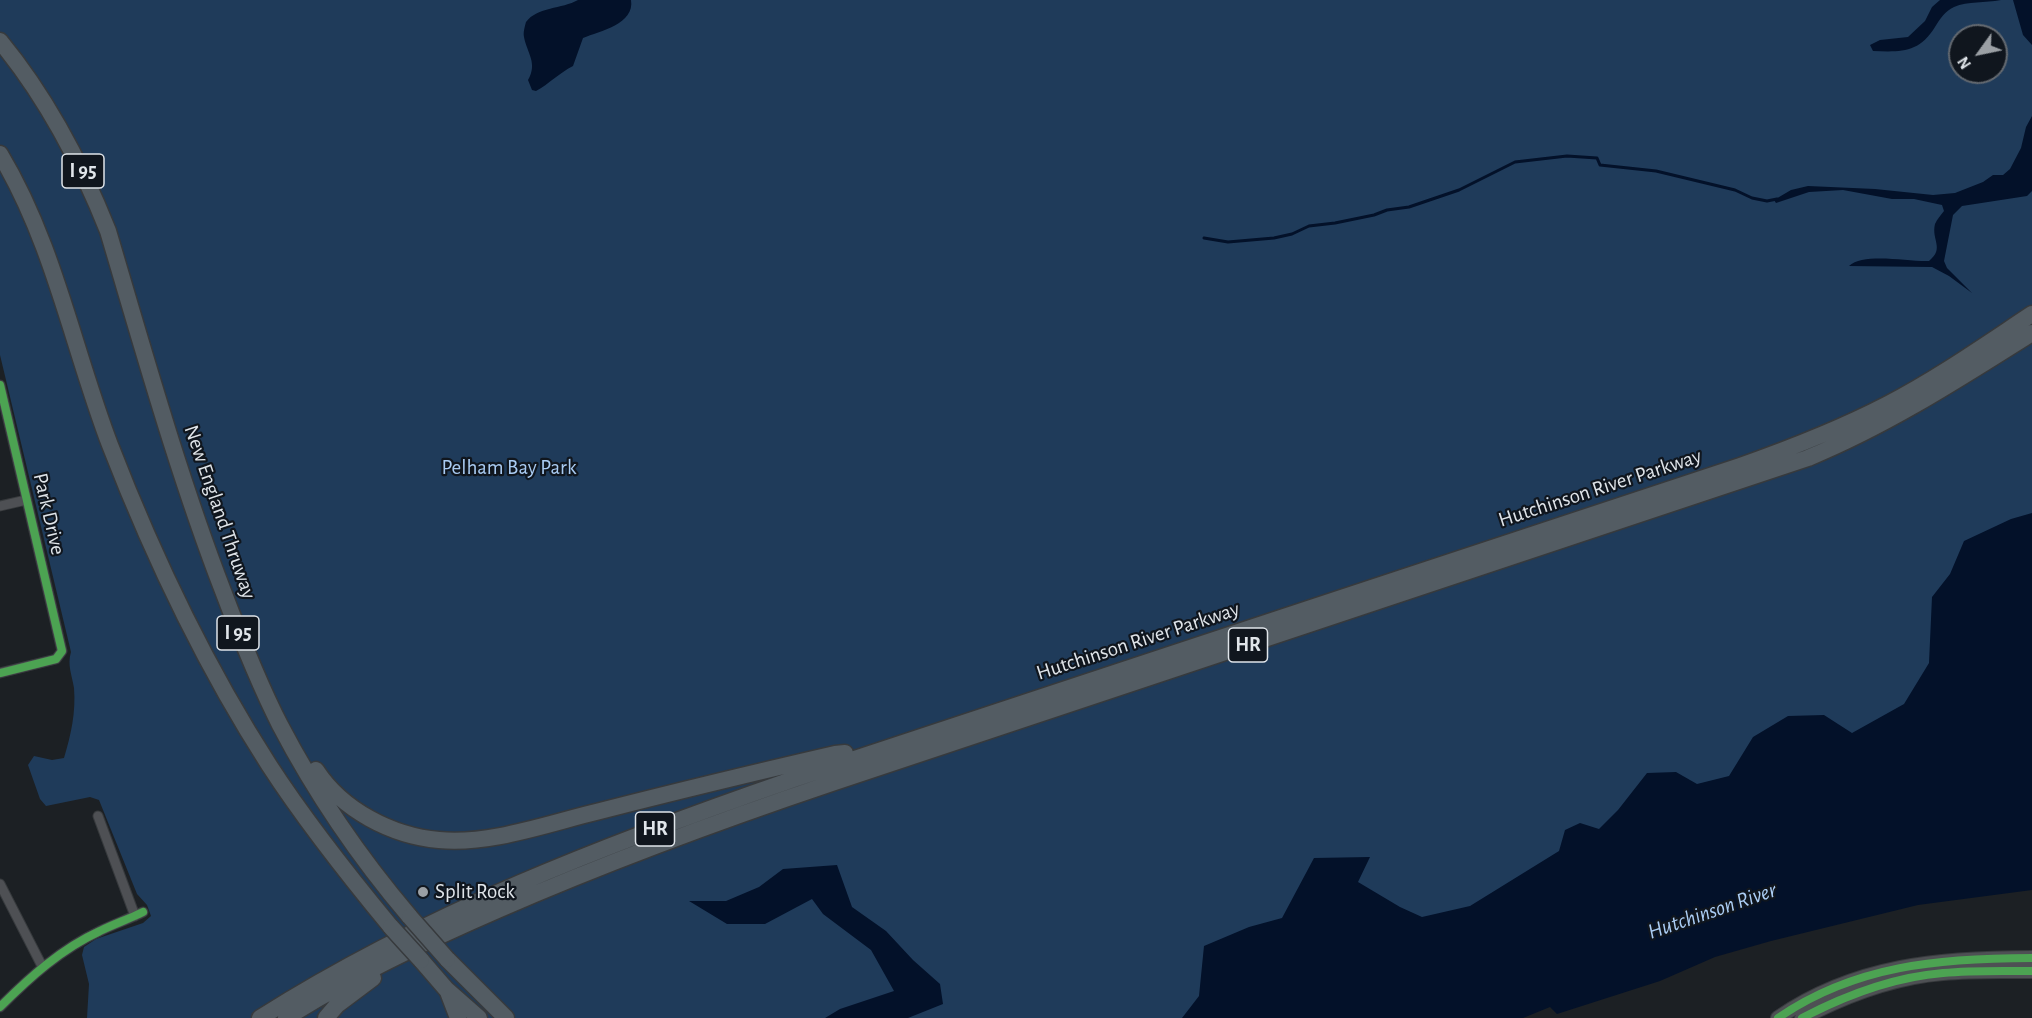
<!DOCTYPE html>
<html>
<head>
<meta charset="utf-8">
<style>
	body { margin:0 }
	#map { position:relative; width:2032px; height:1018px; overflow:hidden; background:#1c2024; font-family:"Alegreya Sans",sans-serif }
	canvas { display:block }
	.north { position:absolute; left:1948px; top:24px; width:60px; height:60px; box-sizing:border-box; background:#10161e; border:2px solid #636970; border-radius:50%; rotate:237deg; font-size:16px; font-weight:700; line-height:24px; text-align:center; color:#e0e5ea }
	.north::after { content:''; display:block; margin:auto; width:21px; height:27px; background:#9ba0a5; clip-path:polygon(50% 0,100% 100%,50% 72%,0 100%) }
</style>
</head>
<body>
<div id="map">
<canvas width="2032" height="1018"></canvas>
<div class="north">N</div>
</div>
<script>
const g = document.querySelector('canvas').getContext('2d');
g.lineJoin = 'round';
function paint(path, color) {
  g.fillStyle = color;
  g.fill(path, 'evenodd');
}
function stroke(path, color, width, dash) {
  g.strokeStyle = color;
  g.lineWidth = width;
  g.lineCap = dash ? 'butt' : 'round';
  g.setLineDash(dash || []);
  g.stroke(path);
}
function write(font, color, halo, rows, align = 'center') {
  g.font = font + ' "Alegreya Sans",sans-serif';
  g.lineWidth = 4.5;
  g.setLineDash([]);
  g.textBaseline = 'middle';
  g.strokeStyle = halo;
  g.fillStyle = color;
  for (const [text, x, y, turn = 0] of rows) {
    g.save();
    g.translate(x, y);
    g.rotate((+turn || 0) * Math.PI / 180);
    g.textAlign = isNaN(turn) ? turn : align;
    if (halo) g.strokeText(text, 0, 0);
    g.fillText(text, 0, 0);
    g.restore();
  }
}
paint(new Path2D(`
	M0 0H2032V705L1265 1018H87L89 984 82 955 84 947 96 939 143 923 151 916 147 905 137 894 99 800 90 797 46 806 40 799 28 765 34 756 52 760 64 758C71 735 76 712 74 688 72 675 67 665 71 652L0 355ZM1960 36H1996V72H1960Z`), '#1f3b5a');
paint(new Path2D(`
	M578 0H631C635 24 600 31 583 38L573 66C559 73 549 84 536 91L532 90 528 80C538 63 527 53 524 37 523 32 525 26 526 22 537 7 562 9 578 0Z
	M1940 0H2001C1985 3 1968 1 1954 7 1945 11 1940 19 1935 27 1919 53 1901 52 1873 51L1870 45 1880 40 1908 37 1925 21 1932 7Z
	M2013 0H2032V45L2023 35Z
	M2032 116V191L2027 196 1962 206 1953 215 1944 261 1947 268 1972 293 1949 276 1932 267 1849 266C1864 252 1909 262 1929 261 1945 248 1931 240 1935 224 1937 219 1941 215 1944 211L1942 205 1914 199H1892L1843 190 1809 192 1776 203 1774 200 1791 190 1808 186 1875 189 1933 195 1955 193 1983 182 1993 175H2003L2010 169 2021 148 2026 127Z
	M2032 513V890L1918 905 1771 941 1715 957 1660 981 1557 1014 1550 1007 1523 1018H1182L1199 996 1204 946 1249 927 1282 918 1314 858 1370 857 1358 882 1400 907 1422 917 1470 906 1559 851 1565 830 1580 823 1599 829 1618 810 1647 773 1676 772 1697 784 1729 776 1753 737 1788 716 1824 715 1852 733 1904 704 1929 663 1932 597 1950 574 1964 541 2011 519Z
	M837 865 852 907 886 931 913 960 940 984 943 1004 908 1018H825L840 1009 894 991 871 950 823 914 812 899 765 924H727L689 901H726L759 887 783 869Z`), '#031129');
stroke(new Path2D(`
	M1204 238 1228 242 1274 238 1292 234 1309 226 1335 223 1374 215 1387 210 1409 207 1459 190 1515 162 1567 156 1597 158 1600 165 1656 171 1735 190 1752 198 1767 201 1777 199`), '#031129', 3);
const street = new Path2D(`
	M0 385 62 651 56 659 0 673
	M0 506 26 500
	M98 816 135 916
	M0 884 42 966
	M0 1007C30 977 61 949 100 931 114 924 129 919 143 912`);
const secondary = new Path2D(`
	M1778 1018C1855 965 1941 958 2032 958
	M1802 1018C1846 995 1894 977 1943 973 1973 970 2002 971 2032 971`);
const highway = new Path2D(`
	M0 41C47 98 81 163 108 231 144 352 178 474 223 591 240 636 258 682 280 725 316 794 359 857 410 917
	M0 154C54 244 73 348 110 445 153 556 204 664 269 765 306 822 348 875 391 927
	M316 770C342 810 392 836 439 840 491 845 549 823 600 811 678 791 757 772 835 754L845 753
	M447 959 506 1018
	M421 960 446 989 479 1018
	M448 992 458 1018
	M260 1018C426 913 609 843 794 779L1740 466C1791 448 1840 429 1888 404 1938 378 1985 345 2032 314
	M286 1018C354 975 426 941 500 909 610 861 722 820 835 782L1808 458C1888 425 1959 379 2032 333
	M326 1018 337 1005 373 978`);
stroke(street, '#373a3d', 11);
stroke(secondary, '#373a3d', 16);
stroke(highway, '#373a3d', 19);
stroke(street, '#4e5054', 9);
stroke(secondary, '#4e5054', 14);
stroke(highway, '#535c63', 16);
const highwayBridge = new Path2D(`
	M410 917 447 959
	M391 927 421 960`);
stroke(highwayBridge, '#373a3d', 19, []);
stroke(highwayBridge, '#535c63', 16);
stroke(new Path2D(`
	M0 385 62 651 56 659 0 673
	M0 1007C30 977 61 949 100 931 114 924 129 919 143 912
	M1778 1018C1855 965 1941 958 2032 958
	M1802 1018C1846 995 1894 977 1943 973 1973 970 2002 971 2032 971`), '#4ca352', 8);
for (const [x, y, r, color] of [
	[423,892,6,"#9ba0a5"]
]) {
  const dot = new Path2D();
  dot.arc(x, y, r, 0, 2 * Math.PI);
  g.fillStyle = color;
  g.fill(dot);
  stroke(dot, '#10161e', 2);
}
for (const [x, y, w] of [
	[83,171,42],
	[238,633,42],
	[1248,645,39],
	[655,829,39]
]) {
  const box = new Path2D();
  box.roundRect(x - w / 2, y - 17, w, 34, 4.5);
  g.fillStyle = '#10161e';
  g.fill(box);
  stroke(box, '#e0e5ea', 1.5);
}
write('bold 20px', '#e0e5ea', null, [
	["I 95",83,171],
	["I 95",238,633],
	["HR",1248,645],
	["HR",655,829]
]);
write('21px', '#a9cbf2', '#10161e', [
	["Pelham Bay Park",509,468]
]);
write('21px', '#e0e5ea', '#10161e', [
	["Hutchinson River Parkway",1600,488,-18],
	["New England Thruway",220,512,71],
	["Park Drive",49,514,77],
	["Hutchinson River Parkway",1138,641,-18]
]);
write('21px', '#e0e5ea', '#10161e', [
	["Split Rock",435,892]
], 'left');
write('italic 22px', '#accef5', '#10161e', [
	["Hutchinson River",1712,911,-19]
]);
</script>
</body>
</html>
